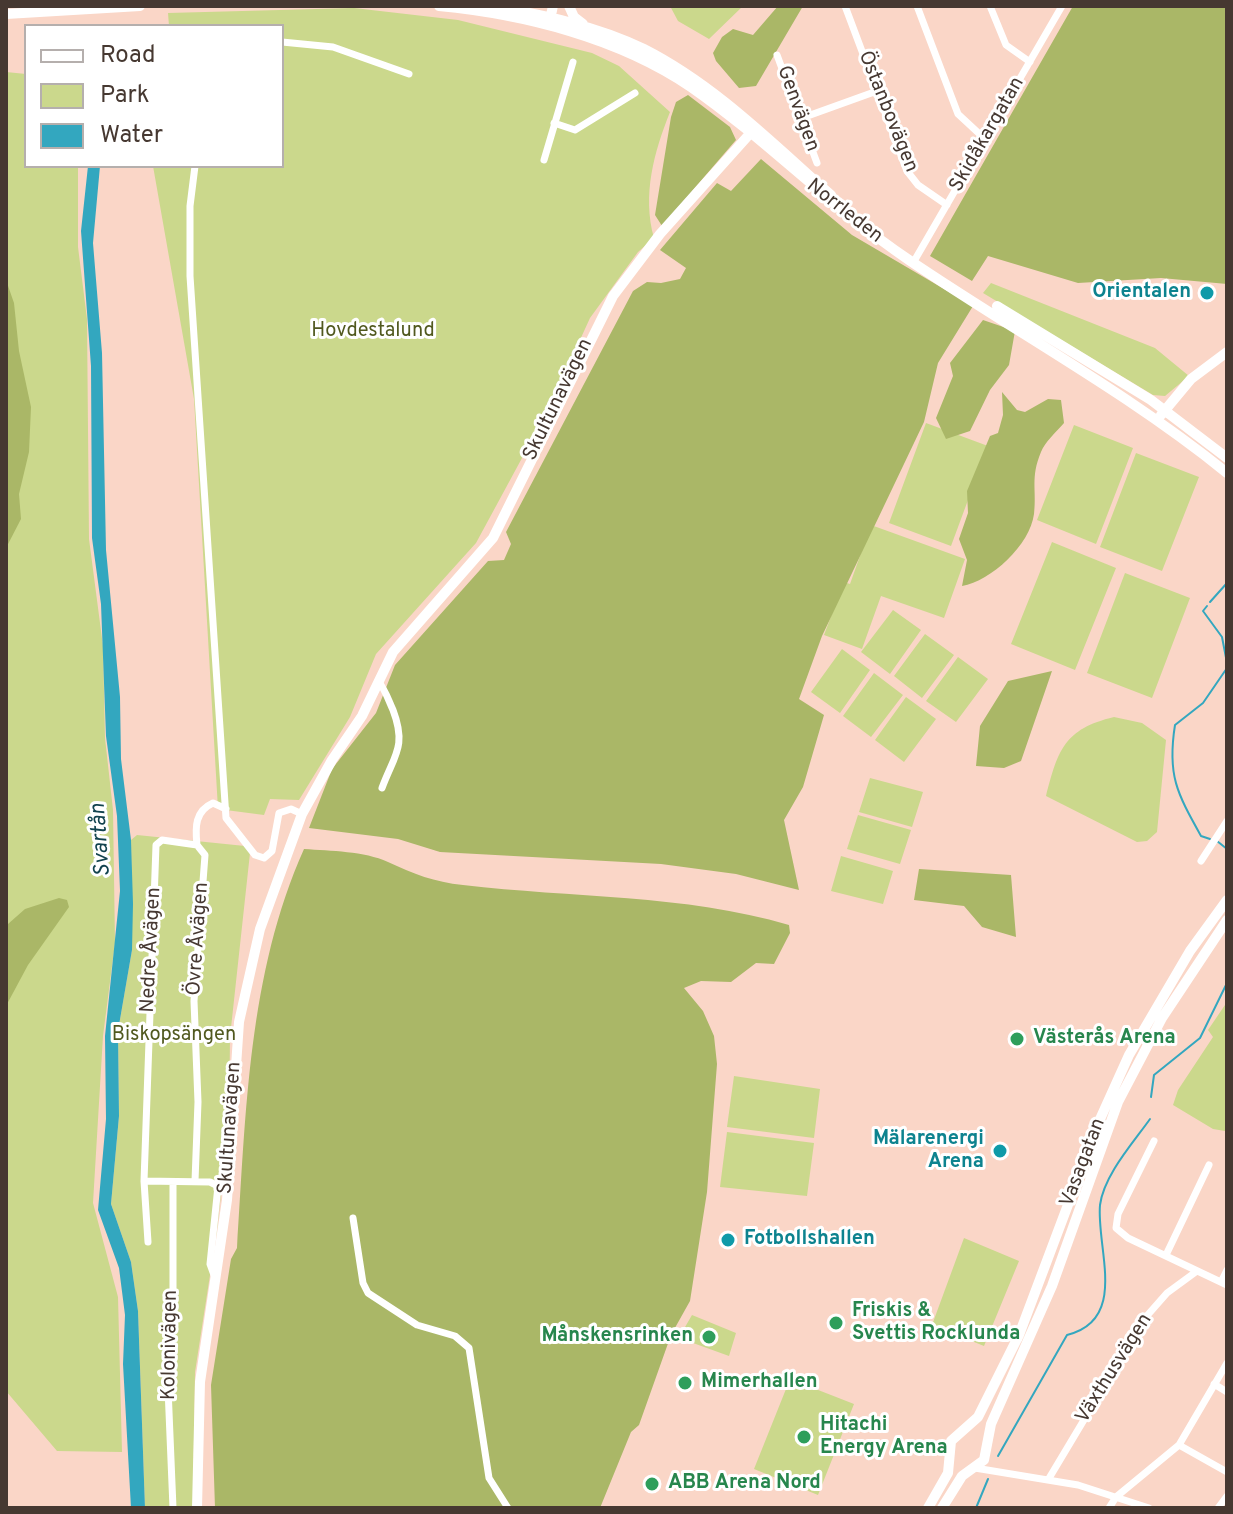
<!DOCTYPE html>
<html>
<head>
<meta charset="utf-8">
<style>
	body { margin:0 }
	#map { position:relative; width:1233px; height:1514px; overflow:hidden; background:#fad6c7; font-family:Overpass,sans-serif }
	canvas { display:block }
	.frame { position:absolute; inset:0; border:8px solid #463831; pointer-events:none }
	.legend { position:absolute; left:24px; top:24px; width:260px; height:144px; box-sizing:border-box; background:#fff; border:2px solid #b5afad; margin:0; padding:10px 14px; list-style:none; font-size:24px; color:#463831 }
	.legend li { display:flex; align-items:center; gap:16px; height:40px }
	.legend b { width:40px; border:2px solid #b5afad }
</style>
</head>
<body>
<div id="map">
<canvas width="1233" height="1514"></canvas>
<div class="frame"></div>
<ul class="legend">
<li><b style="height:10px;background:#fff"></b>Road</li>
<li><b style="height:22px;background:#cbd88c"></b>Park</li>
<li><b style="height:22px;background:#33a7bf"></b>Water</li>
</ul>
</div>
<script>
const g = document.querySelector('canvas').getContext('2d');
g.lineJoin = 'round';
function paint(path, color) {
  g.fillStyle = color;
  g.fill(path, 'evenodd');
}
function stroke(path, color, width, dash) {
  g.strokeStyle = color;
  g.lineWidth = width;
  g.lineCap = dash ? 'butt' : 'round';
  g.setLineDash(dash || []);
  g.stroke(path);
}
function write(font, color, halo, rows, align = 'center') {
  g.font = font + ' Overpass,sans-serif';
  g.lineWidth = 6;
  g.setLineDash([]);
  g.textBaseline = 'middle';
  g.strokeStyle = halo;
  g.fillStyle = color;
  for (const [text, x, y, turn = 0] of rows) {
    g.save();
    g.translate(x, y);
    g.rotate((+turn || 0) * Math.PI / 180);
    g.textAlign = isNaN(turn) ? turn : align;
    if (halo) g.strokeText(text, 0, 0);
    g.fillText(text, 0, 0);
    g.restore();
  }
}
paint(new Path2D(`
	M670 6H743L709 39 678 21Z
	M354 8 458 20 592 53 619 66 670 112C654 152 642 195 654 238L638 252 590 318 548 410 476 543 376 654 350 717 299 800 270 799 264 815 218 809 194 399 153 166H282V26H169L168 13Z
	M6 72 26 74V166H78V247L87 319 89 539 103 646 105 738 113 810 115 943 103 1036 93 1203 118 1297 122 1452 57 1451 6 1391Z
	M991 283 1155 348 1189 376 1165 396 1153 395 983 293Z
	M926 423 988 446 951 546 889 523Z
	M1074 425 1133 448 1096 544 1037 520Z
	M1136 453 1199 477 1162 571 1100 547Z
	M871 525 965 559 944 618 881 596 862 649 824 635 844 582 850 584Z
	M1052 542 1116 568 1075 670 1011 644Z
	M1125 573 1190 598 1152 698 1087 673Z
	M893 610 921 630 890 674 861 652Z
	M925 634 954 655 922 698 894 676Z
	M842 649 870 670 840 713 811 692Z
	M958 657 988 679 956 722 926 701Z
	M874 673 903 695 871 737 843 716Z
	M906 697 936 719 904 762 875 740Z
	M1114 717 1142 723 1166 740 1157 832 1147 841 1137 842 1046 796C1058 750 1064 729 1114 717Z
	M870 778 923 792 912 827 859 812Z
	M858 815 911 830 900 864 847 849Z
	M137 835 245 846 250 853 230 1037 229 1124 217 1230 195 1372 193 1508H145L138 1311 131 1262 111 1204 119 1116 118 1031 132 950 131 840Z
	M841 856 893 871 883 904 831 891Z
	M1227 1002V1128L1225 1131 1213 1129 1173 1105 1178 1090 1213 1037 1208 1030Z
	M734 1076 820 1089 814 1138 727 1127Z
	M727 1132 814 1143 807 1196 720 1187Z
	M964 1238 1019 1261 984 1346 932 1325Z
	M692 1315 736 1333 729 1356 682 1339 681 1334Z
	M790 1379 854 1404 818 1495 754 1469Z`), '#cbd88c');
paint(new Path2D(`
	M778 6H803L756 86 739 88 716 61 713 53 722 37 733 29 753 35Z
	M1073 6H1227V284L1161 278 1078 283 988 256 972 281 930 256Z
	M688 95 730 127 736 140 662 226 655 215 671 117 676 102Z
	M761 159 852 235 973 306 938 363 924 422 822 636 799 699 824 715 803 787 784 820 799 890 736 874 661 864 440 852 398 839 309 828 332 769 376 713 395 665 488 561 504 560 511 544 506 532 633 291 647 282 661 283 680 279 686 268 660 250 717 183 731 191Z
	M6 280 14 303 19 351 31 407 29 452 19 494 21 519 6 548Z
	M983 320 1015 331 1009 365 990 390 970 431 946 439 936 418 953 376 950 363Z
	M1002 392 1017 410 1025 412 1048 399 1061 400 1064 423C1056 432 1045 442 1041 452 1030 478 1037 490 1034 514 1030 545 991 581 962 586L967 560 959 539 968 513 967 491 990 436 998 433 1003 415Z
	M1052 671 1021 761 1004 768 976 766 980 726 1008 681Z
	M304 849C331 851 364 851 388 862 414 874 434 882 463 885 572 898 684 894 789 925L790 933 774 964 756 963 731 982 701 981 684 988 703 1011 714 1036 717 1064 707 1192 690 1301 671 1335 639 1425 631 1432 600 1508H215L211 1385 231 1259 237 1248C246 1113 248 974 304 849Z
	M919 869 1011 875 1016 937 982 927 964 906 914 900Z
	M59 898 67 900 69 907 28 965 6 1006 8 924 25 909Z`), '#aab767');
paint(new Path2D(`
	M88 166H100L93 243 102 353 106 550 120 697 121 759 131 840 133 904 132 950 118 1031 119 1116 111 1204 131 1262 138 1311 145 1508H131L123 1364 125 1315 119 1268 98 1210 106 1119 105 1036 120 891 117 816 106 736 101 604 92 538 91 366 81 231Z`), '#33a7bf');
stroke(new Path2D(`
	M1210 602 1227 583
	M1207 606 1203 611 1222 637 1227 663
	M1210 839 1201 836C1177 793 1167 775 1175 725L1203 703 1227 668
	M1217 841 1227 849
	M1151 1097 1154 1075 1200 1038 1226 985 1227 954
	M998 1456 1067 1335C1129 1320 1096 1248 1100 1205 1104 1175 1133 1143 1150 1119
	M976 1508 988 1479`), '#33a7bf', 2);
stroke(new Path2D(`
	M845 6 907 171 918 185 947 205
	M917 6 958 114 986 140
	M990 6 1006 45 1030 62
	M282 42 333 47 409 74
	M777 55 817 163
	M802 118 877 91
	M554 123 575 130 635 93
	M544 160 573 62
	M195 166 190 206V276L226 818 255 855 264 858 272 851 279 813 291 809 302 814
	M913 263 1062 6
	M378 681C385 689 388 699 393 710 407 747 394 755 382 788
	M197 845C195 827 195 811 213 803L226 809
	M1201 861 1227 821
	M1154 1141 1118 1214 1116 1228 1128 1238 1227 1285
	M144 1181 210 1182 218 1186 210 1264 214 1275
	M195 1181 198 1102 194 1001 205 855 197 845
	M173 1182V1311L168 1388 173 1508
	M353 1218 363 1283 368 1293 417 1325 455 1336 469 1348 489 1478 508 1508
	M148 1242 144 1181 156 845 162 840 197 845
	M1166 1255 1209 1165
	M1221 1282 1227 1270
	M1214 1384 1227 1392
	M1179 1445 1227 1472
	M975 1468 1078 1485 1149 1508
	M1048 1480 1145 1318 1167 1293 1197 1271
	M1109 1508 1116 1497 1179 1445 1227 1363
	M1218 1508 1227 1496`), '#fff', 7);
stroke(new Path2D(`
	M439 6C524 14 619 38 691 87 767 140 832 208 909 260 1015 332 1127 392 1227 473
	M492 6C543 15 597 26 644 49 715 85 772 143 831 195
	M569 6 574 17 583 24
	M6 14 140 6
	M549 24 553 6
	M997 306 1151 400 1227 458
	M1161 415 1191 379 1227 352
	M197 1508 200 1382 227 1200 239 1022 260 929 302 814 332 760 362 716 393 652 493 538 613 296 660 234 755 128
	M928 1508 948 1473 951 1441 978 1417 1019 1335 1101 1117 1129 1055 1190 951 1227 900
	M942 1508 962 1476 984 1460 991 1424 1052 1286 1118 1102 1162 1018 1227 920`), '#fff', 10);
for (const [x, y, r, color] of [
	[1207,293,8,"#0f9aa8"],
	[1017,1039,8,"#2e9e5b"],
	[1000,1151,8,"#0f9aa8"],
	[728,1240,8,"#0f9aa8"],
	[836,1323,8,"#2e9e5b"],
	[709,1337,8,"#2e9e5b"],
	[685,1383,8,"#2e9e5b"],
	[804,1437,8,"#2e9e5b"],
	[652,1484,8,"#2e9e5b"]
]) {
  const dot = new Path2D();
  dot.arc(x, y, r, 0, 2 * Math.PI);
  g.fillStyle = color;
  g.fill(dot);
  stroke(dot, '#fff', 3);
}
write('20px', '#463831', '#fff', [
	["Genvägen",797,109,70],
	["Östanbovägen",887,112,68],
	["Skidåkargatan",988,135,-60],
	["Norrleden",844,212,38],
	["Skultunavägen",559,400,-64],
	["Övre Åvägen",199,939,-86],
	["Nedre Åvägen",152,950,-87],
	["Skultunavägen",231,1128,-86],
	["Vasagatan",1084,1163,-69],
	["Kolonivägen",171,1345,-89],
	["Växthusvägen",1115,1369,-58]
]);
write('bold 20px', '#0d838f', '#fff', [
	["Orientalen",1191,293],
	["Mälarenergi",984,1140],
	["Arena",984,1163],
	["Fotbollshallen",744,1240,"left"]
], 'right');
write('20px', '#51591f', '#fff', [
	["Hovdestalund",373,332],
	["Biskopsängen",174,1036]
]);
write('bold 20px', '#27864d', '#fff', [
	["Västerås Arena",1033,1039],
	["Friskis &",852,1312],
	["Svettis Rocklunda",852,1335],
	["Månskensrinken",693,1337,"right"],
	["Mimerhallen",701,1383],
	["Hitachi",820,1426],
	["Energy Arena",820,1449],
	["ABB Arena Nord",668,1484]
], 'left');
write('italic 22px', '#12434e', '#fff', [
	["Svartån",102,840,-94]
]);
</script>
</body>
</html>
